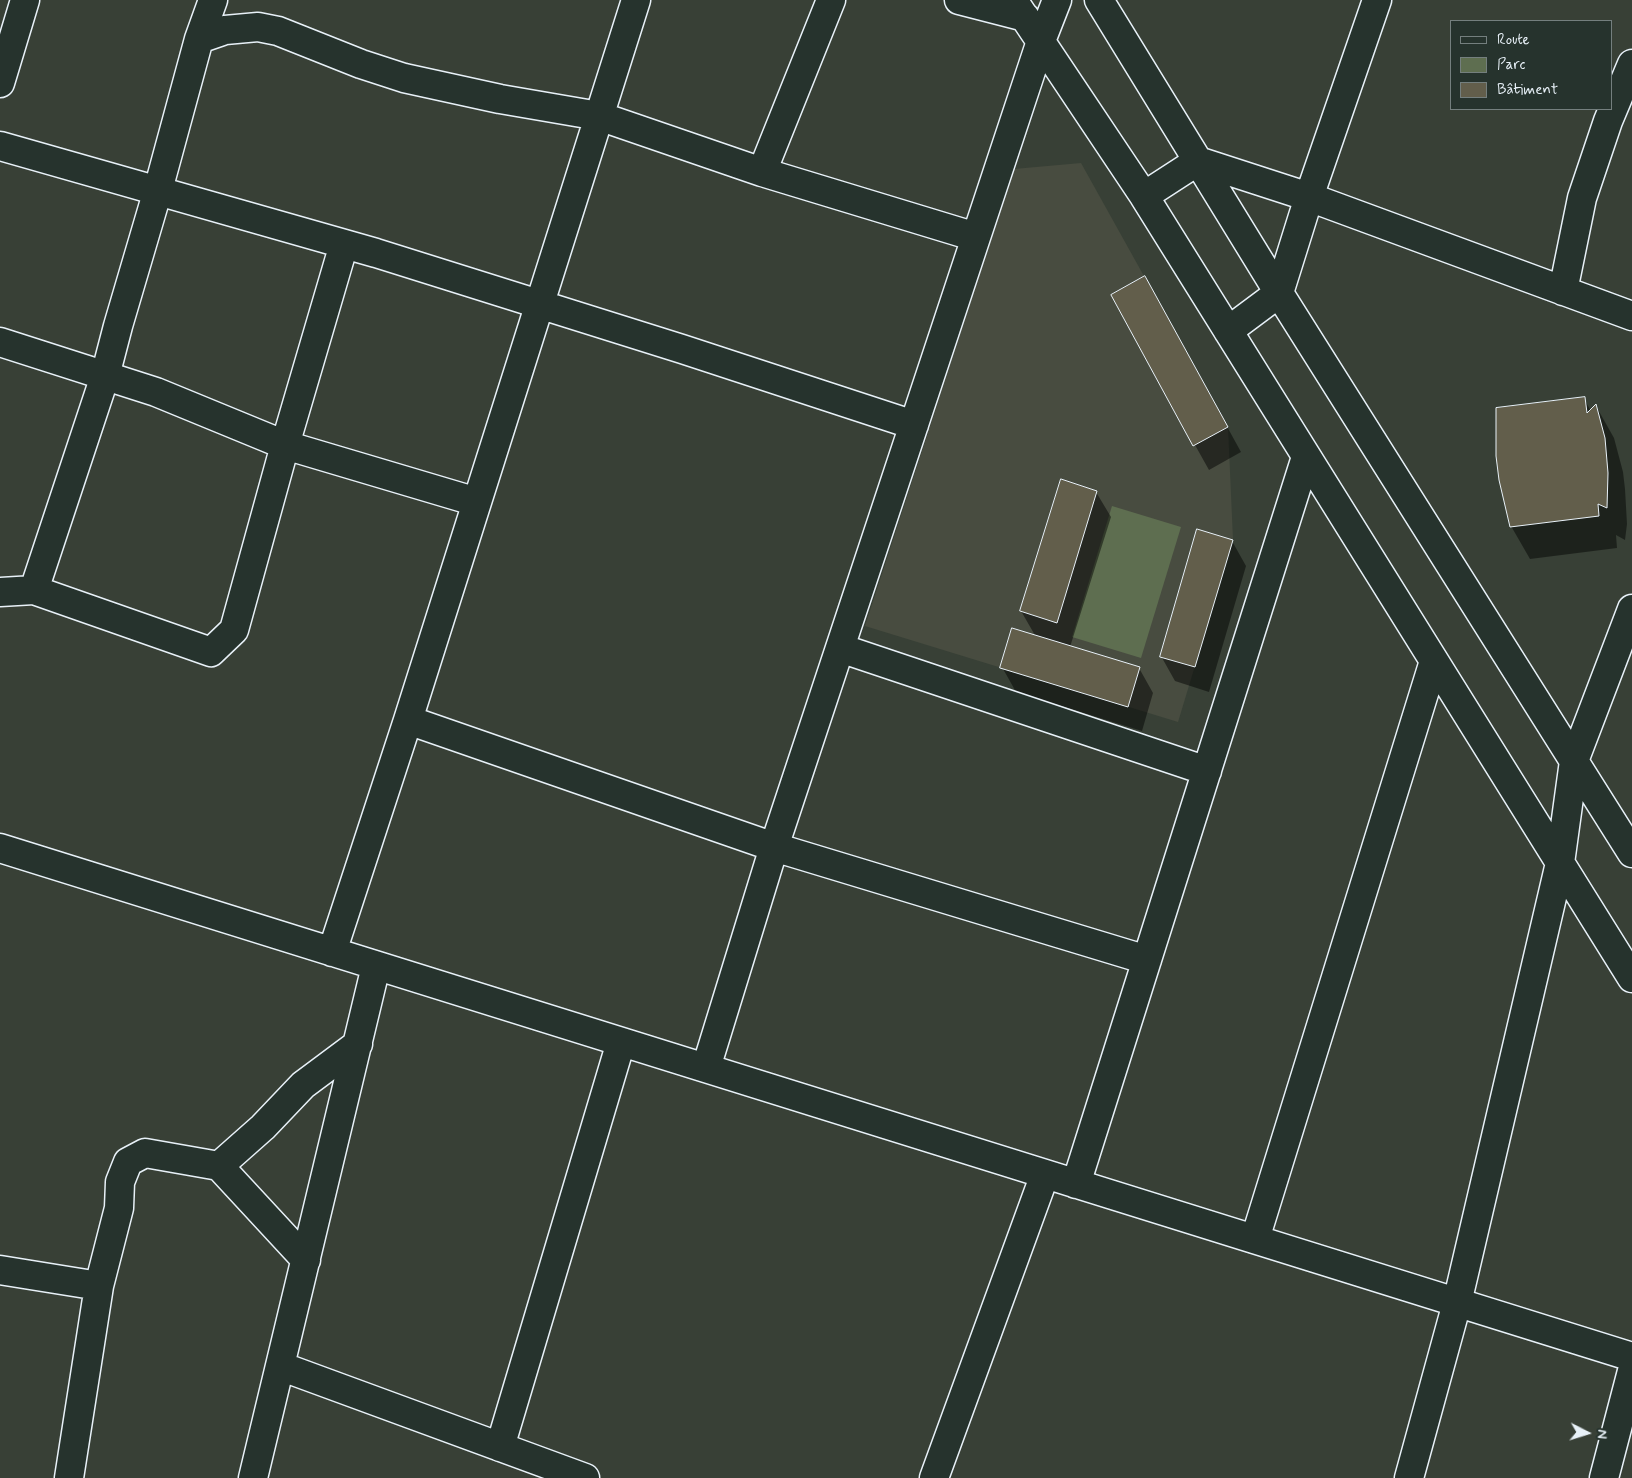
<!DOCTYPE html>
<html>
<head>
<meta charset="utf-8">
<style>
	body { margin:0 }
	#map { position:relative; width:1632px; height:1478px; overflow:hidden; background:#384036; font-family:Mynerve,sans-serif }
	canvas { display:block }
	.legend { position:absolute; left:1450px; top:20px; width:162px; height:90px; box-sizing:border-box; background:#26332d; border:1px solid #747f7e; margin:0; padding:6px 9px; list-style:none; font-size:15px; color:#e8f1f8 }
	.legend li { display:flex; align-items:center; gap:10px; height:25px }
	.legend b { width:25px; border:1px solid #747f7e }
	.north { position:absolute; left:1562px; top:1408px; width:50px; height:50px; -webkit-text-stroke:4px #26332d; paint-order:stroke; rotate:95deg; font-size:14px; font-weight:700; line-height:20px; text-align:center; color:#e8f1f8 }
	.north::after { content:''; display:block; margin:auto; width:18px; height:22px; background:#e8f1f8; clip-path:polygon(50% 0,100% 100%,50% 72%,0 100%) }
</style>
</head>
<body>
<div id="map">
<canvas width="1632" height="1478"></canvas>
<ul class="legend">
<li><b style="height:6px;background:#26332d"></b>Route</li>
<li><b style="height:14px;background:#5e6e50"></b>Parc</li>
<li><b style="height:14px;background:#625e4b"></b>Bâtiment</li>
</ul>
<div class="north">N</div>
</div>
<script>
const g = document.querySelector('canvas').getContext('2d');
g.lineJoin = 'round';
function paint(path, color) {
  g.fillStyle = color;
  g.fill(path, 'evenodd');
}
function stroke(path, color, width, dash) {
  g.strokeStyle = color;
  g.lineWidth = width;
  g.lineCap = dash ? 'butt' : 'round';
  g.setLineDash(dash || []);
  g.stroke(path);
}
paint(new Path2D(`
	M1081 163 1228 427 1233 540 1178 722 865 626 1014 169Z`), '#484c40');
paint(new Path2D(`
	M1112 506 1181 527 1141 658 1072 637Z`), '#5e6e50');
paint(new Path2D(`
	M1159 303 1241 452 1209 470 1195 445Z
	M1584 399 1591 411 1596 406 1614 438 1623 472 1625 489 1627 524 1625 540 1616 535 1617 548 1530 559 1511 526Z
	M1096 492 1111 517 1070 647 1139 668 1153 693 1142 731 1016 692 1002 667 1036 637 1021 611Z
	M1232 541 1246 566 1209 692 1175 681 1161 656Z`), '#0007');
const building = new Path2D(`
	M1145 276 1228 427 1193 446 1111 295Z
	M1585 397 1587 413 1596 404 1605 438 1608 473 1607 508 1598 504 1599 516 1510 527 1499 480 1496 456V408Z
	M1061 479 1097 491 1057 623 1020 611Z
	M1197 529 1233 540 1195 667 1160 657Z
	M1012 628 1140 667 1128 707 1000 668Z`);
paint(building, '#625e4b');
stroke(building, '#e8f1f8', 1);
const minor = new Path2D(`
	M959 0 1025 17
	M1013 0 1144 196 1632 978
	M1099 0 1279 293 1632 853
	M199 39 225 30 258 27 278 31 361 64 404 78 500 99 599 116 762 172 976 237
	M0 83 25 0
	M0 146 376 253 682 349 914 425
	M762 172 831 0
	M1144 196 1198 161 1309 197 1632 316
	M1563 291 1582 198 1608 121 1632 64
	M1228 331 1279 293 1309 197 1377 0
	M0 342 156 392 285 445 477 502
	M34 590 211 652 234 630 285 445 344 244
	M0 592 34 590 105 376 118 326 158 190 199 39 213 0
	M840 648 1207 771
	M408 720 774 847 1147 960
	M0 848 1632 1357
	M332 952 408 720 636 0
	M706 1068 774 847 1041 41 1057 0
	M219 1166 263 1127 303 1085 358 1044
	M1076 1184 1306 457
	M1255 1239 1434 661
	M0 1270 99 1286
	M280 1366 585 1478
	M500 1447 621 1042
	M69 1478 99 1286 119 1208 120 1182 128 1162 145 1153 219 1166 306 1260
	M253 1478 376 966
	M934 1478 1045 1174
	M1409 1478 1457 1303 1560 863 1574 761 1632 609
	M1604 1478 1632 1371`);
stroke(minor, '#e8f1f8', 31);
stroke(minor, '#26332d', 28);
</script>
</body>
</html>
